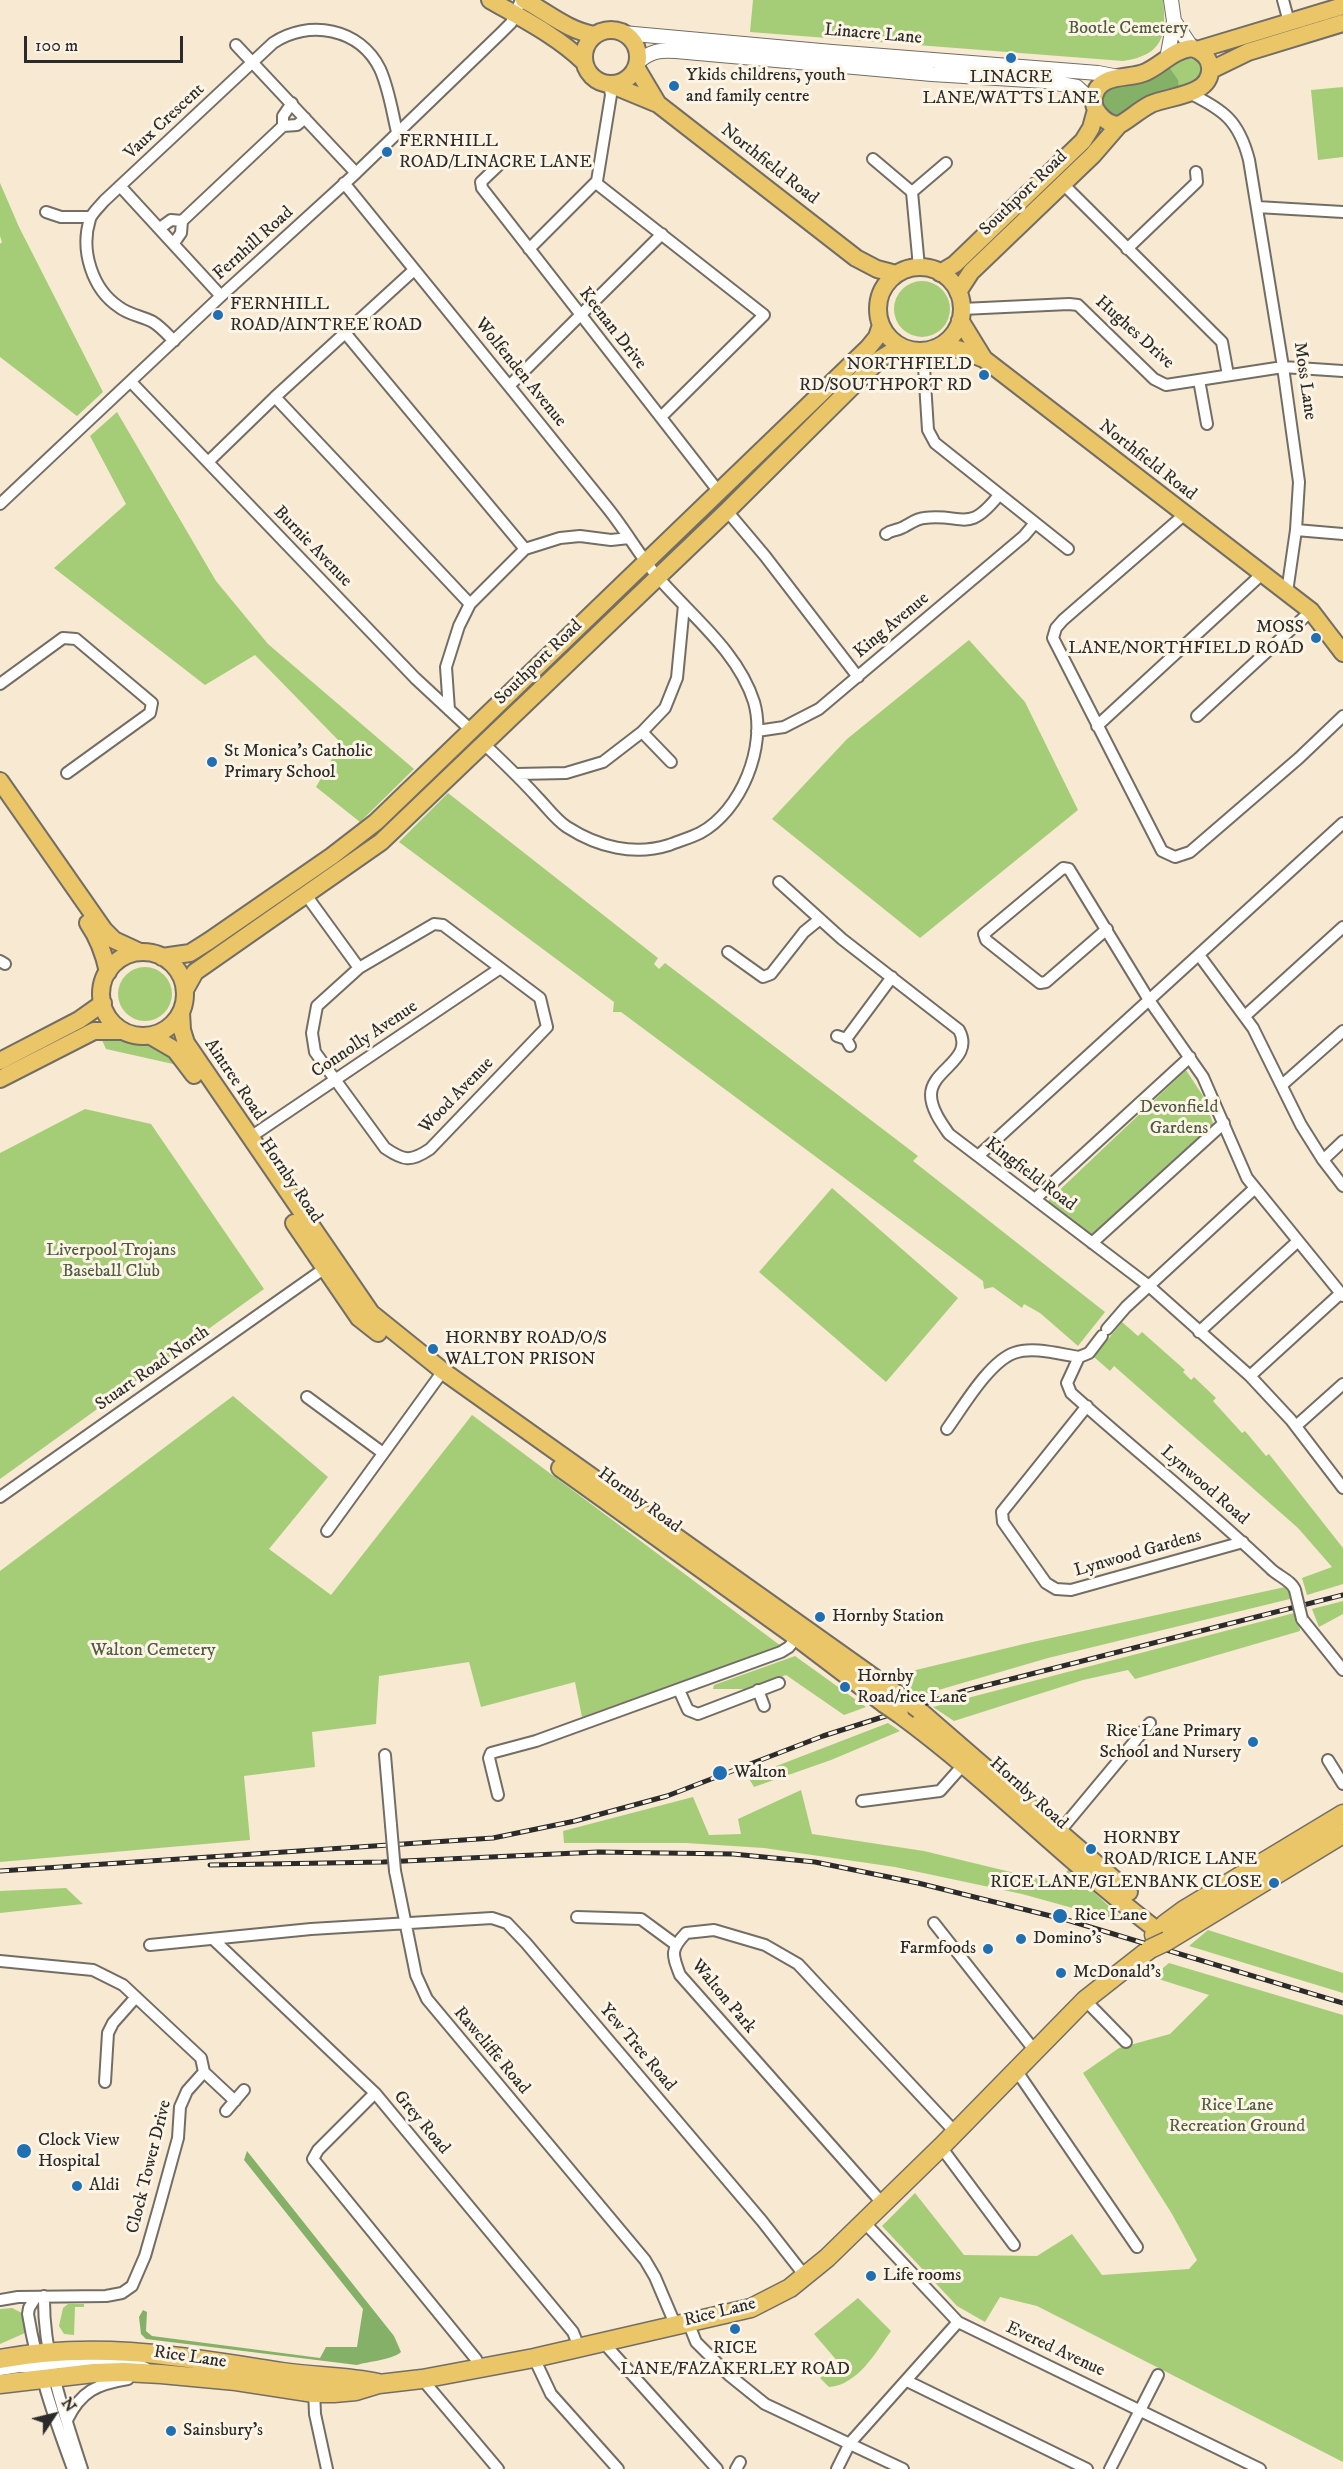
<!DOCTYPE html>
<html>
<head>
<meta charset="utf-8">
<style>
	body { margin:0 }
	#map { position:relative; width:1343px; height:2469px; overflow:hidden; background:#f8e9d2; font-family:"IM FELL DW Pica",serif }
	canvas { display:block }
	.north { position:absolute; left:24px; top:2385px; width:60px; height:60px; -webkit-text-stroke:4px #fcf5e5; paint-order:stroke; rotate:55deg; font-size:16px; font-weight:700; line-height:24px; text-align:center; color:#2b2b2b }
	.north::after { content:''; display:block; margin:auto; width:21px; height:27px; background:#2b2b2b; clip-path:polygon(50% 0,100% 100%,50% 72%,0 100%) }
	.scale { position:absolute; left:24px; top:36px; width:159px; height:27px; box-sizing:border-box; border:3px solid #2b2b2b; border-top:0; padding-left:8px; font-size:18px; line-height:21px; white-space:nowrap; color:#2b2b2b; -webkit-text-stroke:4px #fcf5e5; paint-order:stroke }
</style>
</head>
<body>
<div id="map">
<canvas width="1343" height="2469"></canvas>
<div class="north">N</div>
<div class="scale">100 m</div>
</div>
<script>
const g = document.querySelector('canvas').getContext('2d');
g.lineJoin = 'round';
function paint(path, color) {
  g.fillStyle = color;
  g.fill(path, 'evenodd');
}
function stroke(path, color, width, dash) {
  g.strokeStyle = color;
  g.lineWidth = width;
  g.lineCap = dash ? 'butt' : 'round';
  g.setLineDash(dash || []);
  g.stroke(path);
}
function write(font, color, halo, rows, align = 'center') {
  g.font = font + ' "IM FELL DW Pica",serif';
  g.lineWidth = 6;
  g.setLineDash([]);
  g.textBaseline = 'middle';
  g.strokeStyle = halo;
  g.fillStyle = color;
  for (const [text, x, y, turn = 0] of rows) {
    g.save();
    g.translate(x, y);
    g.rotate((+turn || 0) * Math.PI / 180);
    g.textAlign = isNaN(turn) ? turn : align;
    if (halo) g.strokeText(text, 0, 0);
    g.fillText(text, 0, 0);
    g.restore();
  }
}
paint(new Path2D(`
	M753 0H1163C1167 36 1163 55 1123 61L750 32Z
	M1186 57 1197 61C1208 77 1193 84 1179 89L1169 67Z
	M1343 87V157L1318 160 1311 90Z
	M0 183 19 227 103 392 77 416 0 357V244L2 242 0 236Z
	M894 309a28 28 0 1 1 56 0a28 28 0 1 1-56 0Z
	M117 412 216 581 268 644 414 769 360 822 316 787 341 743 255 655 205 685 54 568 126 504 90 436Z
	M969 640 1025 702 1078 810 920 938 772 819 847 739Z
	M448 793 658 958 654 964 659 969 665 963 918 1156 913 1161 1105 1312 1078 1346 1040 1313 1024 1304 1022 1308 993 1287 984 1289 983 1281 621 1012H613L614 1002 399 842Z
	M118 994a27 27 0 1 1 54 0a27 27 0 1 1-54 0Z
	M112 1037 156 1047 165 1051 182 1066 106 1049 101 1038Z
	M1186 1070 1203 1096 1214 1126 1092 1236 1048 1201Z
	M85 1109 151 1124 264 1289 0 1479V1153Z
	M832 1188 958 1298 886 1382 759 1272Z
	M1122 1322 1138 1336 1142 1332 1185 1370 1183 1372 1191 1380 1194 1377 1216 1398 1213 1401 1242 1433 1245 1431 1266 1456 1269 1454 1343 1548V1584L1307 1595 1302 1578 1332 1567 1298 1528 1114 1366 1110 1371 1094 1357Z
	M233 1396 328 1477 269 1549 331 1595 472 1415 781 1646 582 1717 575 1682 481 1707 469 1662 379 1676 376 1724 312 1732 315 1767 244 1776 250 1840 0 1862V1571Z
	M1285 1587 1291 1589 1294 1598 1048 1658 918 1696 891 1676 1028 1643Z
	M1343 1601V1614L1319 1627 1312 1609Z
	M1298 1612 1300 1631 1135 1679 1128 1670 1083 1680 954 1721 933 1707Z
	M795 1656 866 1707 844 1715 786 1675 747 1689H713L714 1685Z
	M888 1723 900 1731 831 1760 754 1787 748 1777Z
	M801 1790 812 1834 924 1851 1056 1883 1069 1869 1127 1923 1022 1894 895 1867 764 1848 686 1843H564L563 1831 693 1797 709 1835 741 1834 738 1819Z
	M66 1888 83 1904 0 1913V1891Z
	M1208 1930 1343 1973V1993L1189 1946Z
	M1169 1963 1343 2015V2462L1037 2306 1000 2297 985 2322 957 2306 882 2226 915 2193 964 2255 1037 2256 1072 2234 1102 2275 1189 2269 1197 2260 1172 2214 1083 2073 1119 2048 1170 2034 1209 1995 1152 1977Z
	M858 2298 891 2331C876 2352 858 2385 829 2387L820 2378 839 2363 814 2334Z
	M68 2304H84V2307H75L74 2335 64 2334 59 2326 63 2308Z
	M12 2308 22 2313 25 2333 0 2344V2309Z`), '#a5cd78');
paint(new Path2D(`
	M1169 67 1178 80 1179 89 1117 117 1107 113 1101 103 1106 88Z
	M247 2151 394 2336 401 2352C392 2360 370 2361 357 2365L146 2339 141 2334 139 2317 143 2310 147 2312 146 2331 152 2336 320 2358 326 2347H357L363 2309 244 2160Z`), '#84b068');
const minor = new Path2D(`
	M1283 0 1289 22
	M236 45 356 173
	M1189 93C1224 110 1239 121 1249 160L1283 367 1299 482 1296 530 1287 592
	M283 126V116L292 103
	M873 159 912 192 919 267
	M504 160 481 182 482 188 719 492
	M344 183C432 291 519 398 606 506 624 528 638 553 656 575 690 615 738 651 754 702 767 747 741 811 700 833 690 838 679 841 669 845 634 856 598 847 567 827 556 820 546 806 537 797 520 778 502 761 484 744
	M596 183 764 315 661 417
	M1063 184 1222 342 1228 375
	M120 186 221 296
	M912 192 946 163
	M1257 207 1343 212
	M46 212 61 217H90
	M160 228 171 220 182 221
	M174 243 181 233 182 221 283 126 297 125 305 118
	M529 249 597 181 611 95 609 84
	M1127 249 1197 182 1196 172
	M962 309 1069 304 1078 305 1154 379 1166 385 1283 367 1343 371
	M346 334 525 549
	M174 341C167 334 161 327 153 322 142 316 129 315 119 307 92 289 80 250 90 219 92 213 100 206 104 201L273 43C309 19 360 28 380 69 389 89 392 111 397 132
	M923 351 928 430 935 443 1068 549
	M1199 380 1207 424
	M131 382 415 678 472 731
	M509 386 662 234
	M275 397 470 604
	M208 462 275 397 414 270
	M0 504 221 296 356 173 501 33 511 23 521 0
	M727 511 765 556 858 677
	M1185 514 1063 620 1056 628 1053 638 1162 851 1175 857 1190 852 1299 758 1343 716
	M1296 530 1343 534
	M886 534C891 530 893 531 899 529 908 526 914 519 924 518 964 513 967 535 999 495
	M0 684 63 638 76 639 152 703 150 713 67 773
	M449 710 446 667 459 626 470 604 525 549 560 538 580 536 611 540 629 538
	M1197 716 1311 611
	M1097 726 1262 574
	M757 731 784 727 819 709 1024 536 1035 523
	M642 732 671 762
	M516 774 566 773 603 762 642 732 665 708 677 678 684 605
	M779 882 842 939 959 1030C975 1060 931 1069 931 1095 931 1109 942 1124 949 1134L1149 1286 1250 1376 1291 1420 1343 1488
	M306 895 359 968
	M434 924 443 925 540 998 547 1027 430 1149C411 1162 404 1161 385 1148L315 1052 312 1033 317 1006 359 968Z
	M1107 929 1046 982 1040 983 986 940 984 934 1063 868 1069 869 1149 1000 1203 1077 1247 1178 1343 1296
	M728 952 763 977 771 974 804 932 820 919
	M1199 955 1253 1028 1301 1125 1323 1160 1343 1186
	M0 961 5 964
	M1245 1016 1343 927
	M837 1036 846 1039 850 1046
	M846 1039 892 977
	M1282 1085 1343 1031
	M249 1138 499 969
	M978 1156 1343 823
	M1323 1160 1343 1141
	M1035 1199 1190 1057
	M1092 1243 1224 1123
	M1107 1329 1126 1307 1255 1188
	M1199 1332 1298 1241
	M1102 1336 1089 1353 1079 1357 1067 1383 1071 1393C1137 1452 1207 1508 1271 1569 1278 1576 1292 1581 1295 1590
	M1250 1376 1341 1293
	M307 1397 383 1453
	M1087 1406 1002 1512 1003 1522 1046 1583 1056 1589 1071 1590 1243 1542
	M1296 1426 1343 1384
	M947 1429C963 1407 989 1362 1014 1353 1033 1346 1059 1354 1079 1357
	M0 1497 325 1268
	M327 1531 443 1371
	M1302 1619 1343 1670
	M679 1690 688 1710 698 1714 779 1683
	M758 1690 764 1706
	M385 1755 391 1825
	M1328 1760 1343 1784
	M498 1795 489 1758 491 1753 536 1741 781 1652 789 1647 800 1633
	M862 1801 940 1791 964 1764
	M1055 1837 1150 1723
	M395 1871 416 1975 427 1999 645 2260 655 2277 675 2324
	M577 1917 641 1919 675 1944
	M934 1923 1035 2051
	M214 1940 375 2093 573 2332 579 2347
	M150 1945 311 1929 492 1918 507 1923 526 1943 762 2221 805 2276
	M0 1961 93 1970 123 1985 201 2058 204 2072 187 2091 180 2107 178 2138 159 2207 145 2256 132 2286 122 2293 106 2296 18 2297 0 2300
	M1085 2000 1126 2042
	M1016 2070 1137 2247
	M204 2072 235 2101
	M105 2082 108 2033 113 2023 136 1997
	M375 2093 318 2150 313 2159 476 2359 481 2369
	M226 2111 244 2090
	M941 2147 1014 2245
	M883 2204 680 1975C672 1954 670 1950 686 1933L714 1930 765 1945 798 1964 955 2132
	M864 2222 958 2322 1260 2469
	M44 2296C43 2355 64 2413 82 2469
	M36 2297 29 2308 28 2314C37 2368 54 2418 73 2469
	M688 2322 696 2342 729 2375 765 2404 903 2469
	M602 2341 717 2469
	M534 2358 551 2394 618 2469
	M46 2363H134L146 2368
	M0 2370 19 2367H44
	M422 2379 498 2469
	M907 2381 1087 2469
	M314 2390 315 2414 327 2469
	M67 2420C81 2391 97 2384 128 2379
	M736 2469 740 2462
	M837 2469 850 2443 958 2322
	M1110 2469 1158 2375`);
const tertiary = new Path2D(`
	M1171 0 1174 21 1192 48
	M623 33 832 52 1098 73 1119 77
	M1167 59 1174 21
	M638 62C651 51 659 50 676 51L932 74 1045 81 1077 87 1094 103`);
const primary = new Path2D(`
	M490 0C523 19 557 36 584 62
	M524 0C547 12 568 31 595 35
	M584 57a27 27 0 1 1 54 0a27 27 0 1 1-54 0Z
	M1192 48C1201 51 1209 57 1210 67 1213 96 1168 96 1151 104 1139 110 1130 119 1119 125 1111 125 1104 120 1099 114 1095 110 1093 103 1094 97 1099 72 1130 80 1146 72 1163 64 1173 50 1192 48Z
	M1197 50 1343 6
	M636 67 658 104
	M1211 70 1248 52 1343 23
	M612 85 658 104 856 258 877 269 896 274
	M878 309a42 42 0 1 1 84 0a42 42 0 1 1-84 0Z
	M940 273 955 264 1083 141 1091 128 1096 110
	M958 292 971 272 1093 155 1119 125
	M960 320 984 359
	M935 348 958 349 984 359 1311 611 1343 653
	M0 781 104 930 114 940 140 952
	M88 923C99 939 104 953 108 972
	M101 994a42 42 0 1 1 84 0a42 42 0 1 1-84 0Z
	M162 957 190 953 209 941 332 856 376 822 868 348 877 337 881 325
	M185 990 195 972 381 842 727 511 880 359 893 351 906 349
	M181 1012 182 1030 186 1043 371 1313 443 1371 903 1698
	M151 1036 175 1050 194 1075
	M0 1061 79 1020 103 1003
	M0 1079 94 1031H123
	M294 1223 359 1318 378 1333
	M560 1468 797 1638 884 1704
	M919 1710 1129 1892
	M900 1715C994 1784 1075 1870 1169 1939`);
const trunk = new Path2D(`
	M1154 1935 1165 1924 1184 1910 1343 1814
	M1167 1941 1343 1834
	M0 2359C97 2340 186 2357 282 2372 314 2377 346 2376 378 2383
	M0 2384 94 2373 124 2372 161 2374 236 2381 314 2393H334L356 2391 379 2384 422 2379 534 2358 751 2308 790 2288 827 2258 941 2147 1085 2000 1150 1949`);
stroke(minor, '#736e65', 14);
stroke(tertiary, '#736e65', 16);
stroke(primary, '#736e65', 20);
stroke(trunk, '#736e65', 21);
stroke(minor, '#fff', 10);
stroke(tertiary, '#fff', 14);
stroke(primary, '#ebc669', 16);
stroke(trunk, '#ebc669', 18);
const rail = new Path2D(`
	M210 1865 383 1862 598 1852 733 1854 815 1862 918 1883 1067 1920 1343 2003
	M0 1871 493 1838 575 1821 667 1796 823 1736 964 1691 1343 1595`);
stroke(rail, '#2b2b2b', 5);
stroke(rail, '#fcf5e5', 3, [9]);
const minorBridge = new Path2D(`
	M1295 1590 1302 1619
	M391 1825 395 1871`);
const primaryBridge = new Path2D(`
	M903 1698 919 1710
	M884 1704 900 1715`);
const trunkBridge = new Path2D(`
	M1150 1949 1167 1941`);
stroke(minorBridge, '#736e65', 14, []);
stroke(primaryBridge, '#736e65', 20, []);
stroke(trunkBridge, '#736e65', 21, []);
stroke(minorBridge, '#fff', 10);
stroke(primaryBridge, '#ebc669', 16);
stroke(trunkBridge, '#ebc669', 18);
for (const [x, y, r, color] of [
	[1011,58,6,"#1f6fb2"],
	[674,86,6,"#1f6fb2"],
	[387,152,6,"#1f6fb2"],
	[218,315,6,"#1f6fb2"],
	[984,375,6,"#1f6fb2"],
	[1316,638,6,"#1f6fb2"],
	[212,762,6,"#1f6fb2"],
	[433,1349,6,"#1f6fb2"],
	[820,1617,6,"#1f6fb2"],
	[845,1687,6,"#1f6fb2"],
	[1253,1742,6,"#1f6fb2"],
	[720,1773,8,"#1f6fb2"],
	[1091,1849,6,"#1f6fb2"],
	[1274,1883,6,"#1f6fb2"],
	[1060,1916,8,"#1f6fb2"],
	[1021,1939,6,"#1f6fb2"],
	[988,1949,6,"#1f6fb2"],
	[1061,1973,6,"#1f6fb2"],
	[24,2151,8,"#1f6fb2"],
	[77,2186,6,"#1f6fb2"],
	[871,2276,6,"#1f6fb2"],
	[735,2329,6,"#1f6fb2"],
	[171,2431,6,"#1f6fb2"]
]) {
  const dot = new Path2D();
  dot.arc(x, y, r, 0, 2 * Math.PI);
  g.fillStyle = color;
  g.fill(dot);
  stroke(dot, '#fcf5e5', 2);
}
write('18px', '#505c42', '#fcf5e5', [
	["Bootle Cemetery",1128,29],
	["Devonfield",1179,1108],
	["Gardens",1179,1129],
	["Liverpool Trojans",111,1251],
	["Baseball Club",111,1272],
	["Walton Cemetery",153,1651],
	["Rice Lane",1237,2106],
	["Recreation Ground",1237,2127]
]);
write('18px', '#2b2b2b', '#fcf5e5', [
	["Linacre Lane",873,35,5],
	["Vaux Crescent",165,122,-43],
	["Northfield Road",769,165,38],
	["Southport Road",1024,194,-44],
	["Fernhill Road",254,244,-42],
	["Keenan Drive",612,329,52],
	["Hughes Drive",1134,333,42],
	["Wolfenden Avenue",520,373,51],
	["Moss Lane",1304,381,82],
	["Northfield Road",1147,461,38],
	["Burnie Avenue",312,547,46],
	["King Avenue",892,626,-40],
	["Southport Road",539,663,-44],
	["Connolly Avenue",365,1040,-34],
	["Aintree Road",234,1080,56],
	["Wood Avenue",457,1096,-46],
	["Kingfield Road",1030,1175,37],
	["Hornby Road",290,1181,56],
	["Stuart Road North",153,1369,-35],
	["Lynwood Road",1204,1486,41],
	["Hornby Road",639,1501,36],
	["Lynwood Gardens",1138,1554,-16],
	["Hornby Road",1028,1794,42],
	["Walton Park",723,1997,50],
	["Yew Tree Road",637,2048,50],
	["Rawcliffe Road",491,2051,50],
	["Grey Road",421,2123,50],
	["Clock Tower Drive",150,2167,-76],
	["Rice Lane",720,2313,-14],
	["Evered Avenue",1055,2350,25],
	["Rice Lane",190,2358,8]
]);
write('18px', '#2b2b2b', '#fcf5e5', [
	["Ykids childrens, youth",686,76],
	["and family centre",686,97],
	["LINACRE",1011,78,"center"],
	["LANE/WATTS LANE",1011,99,"center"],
	["FERNHILL",399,142],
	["ROAD/LINACRE LANE",399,163],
	["FERNHILL",230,305],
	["ROAD/AINTREE ROAD",230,326],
	["NORTHFIELD",972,365,"right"],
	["RD/SOUTHPORT RD",972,386,"right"],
	["MOSS",1304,628,"right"],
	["LANE/NORTHFIELD ROAD",1304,649,"right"],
	["St Monica's Catholic",224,752],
	["Primary School",224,773],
	["HORNBY ROAD/O/S",445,1339],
	["WALTON PRISON",445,1360],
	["Hornby Station",832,1617],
	["Hornby",857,1677],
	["Road/rice Lane",857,1698],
	["Rice Lane Primary",1241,1732,"right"],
	["School and Nursery",1241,1753,"right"],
	["Walton",734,1773],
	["HORNBY",1103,1839],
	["ROAD/RICE LANE",1103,1860],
	["RICE LANE/GLENBANK CLOSE",1262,1883,"right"],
	["Rice Lane",1074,1916],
	["Domino's",1033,1939],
	["Farmfoods",976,1949,"right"],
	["McDonald's",1073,1973],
	["Clock View",38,2141],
	["Hospital",38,2162],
	["Aldi",89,2186],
	["Life rooms",883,2276],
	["RICE",735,2349,"center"],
	["LANE/FAZAKERLEY ROAD",735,2370,"center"],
	["Sainsbury's",183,2431]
], 'left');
</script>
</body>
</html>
